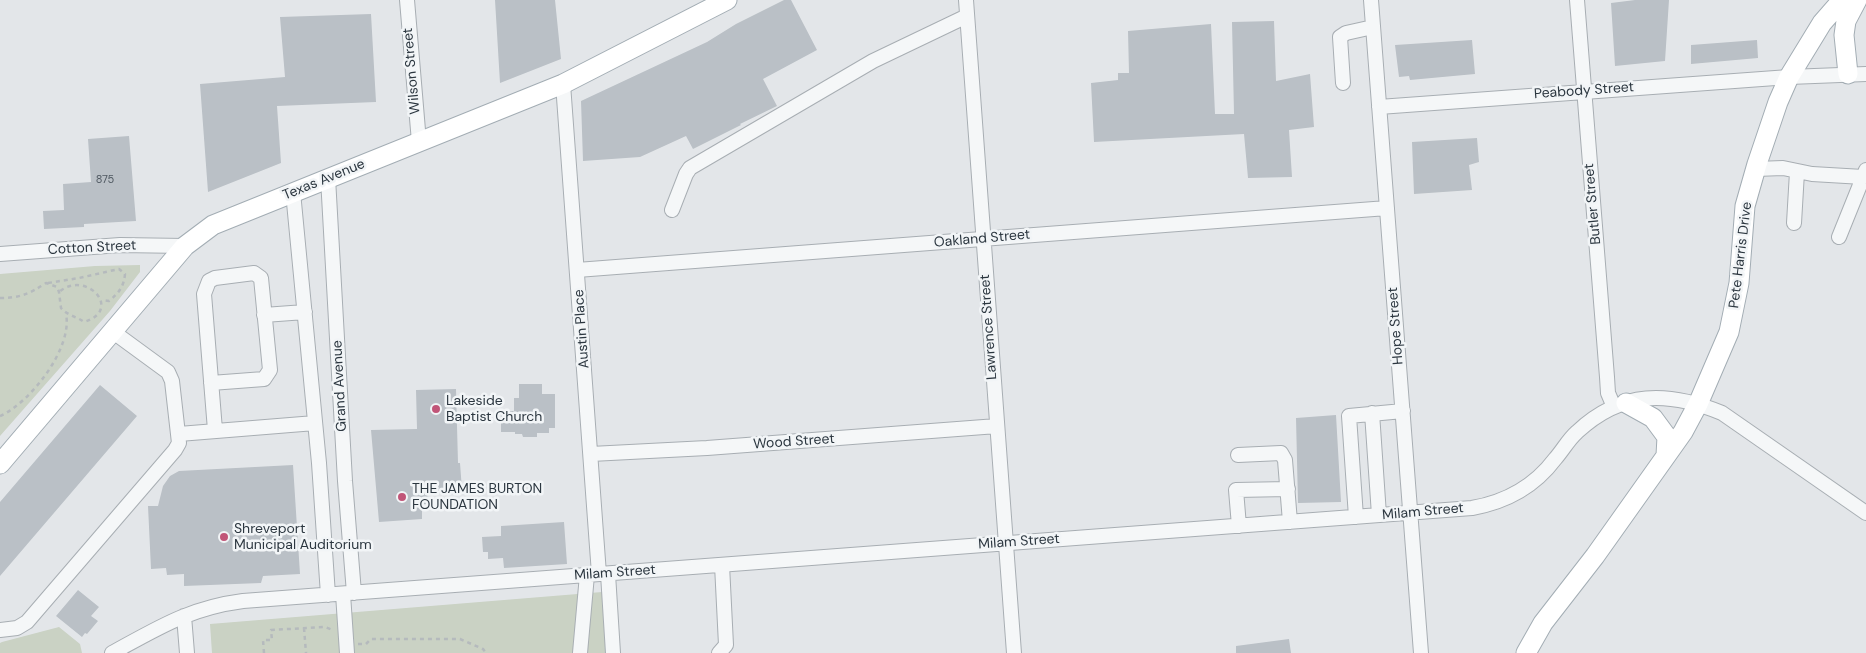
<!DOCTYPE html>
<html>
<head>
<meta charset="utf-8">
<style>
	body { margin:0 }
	canvas { display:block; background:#e3e6e9 }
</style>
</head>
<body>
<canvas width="1866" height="653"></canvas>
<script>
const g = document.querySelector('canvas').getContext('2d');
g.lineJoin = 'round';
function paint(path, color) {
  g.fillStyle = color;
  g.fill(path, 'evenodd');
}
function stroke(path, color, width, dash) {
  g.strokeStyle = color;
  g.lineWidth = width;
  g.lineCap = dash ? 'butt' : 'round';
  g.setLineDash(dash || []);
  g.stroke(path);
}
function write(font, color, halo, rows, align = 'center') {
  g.font = font + ' "DM Sans",sans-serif';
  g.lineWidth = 5;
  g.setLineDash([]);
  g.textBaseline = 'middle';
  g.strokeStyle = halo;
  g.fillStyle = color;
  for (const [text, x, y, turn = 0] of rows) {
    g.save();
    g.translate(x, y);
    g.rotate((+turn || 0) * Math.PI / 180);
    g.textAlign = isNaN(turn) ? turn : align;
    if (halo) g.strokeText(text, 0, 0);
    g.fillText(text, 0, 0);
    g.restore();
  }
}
paint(new Path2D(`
	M140 265V272L110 311 0 436V274L95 266Z
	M602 592 606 653H212L210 624Z
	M59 627 80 644 82 653H0V643L2 642Z`), '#cad2c4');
paint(new Path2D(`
	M495 0H555L561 59 500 83Z
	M784 0H791L817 50 763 79 777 106 740 124 741 125 693 149 686 136 640 157 583 161 581 101 707 42 736 24Z
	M1635 0H1669L1665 61 1615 66 1611 3Z
	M371 14 376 102 277 106 281 163 208 192 200 84 285 77 280 17Z
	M1274 21 1276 81 1310 74 1314 127 1289 130 1292 177 1248 178 1244 134 1094 142 1091 83 1118 80V73H1129L1128 31 1211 24 1215 114H1234L1232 22Z
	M1472 40 1475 74 1410 80 1409 76 1399 77 1395 45Z
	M1757 40 1758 58 1691 64V45Z
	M129 136 136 221 84 224V227L44 229 43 211 64 210 63 184 91 182 88 139Z
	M1477 138 1479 162 1469 165 1472 190 1414 194 1412 142Z
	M519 384H542V394H555V428H549V433H537V437H523L522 434H515V432H501V411H514V398H519Z
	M100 385 137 416 0 576V502Z
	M456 389 458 463H460L462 490 427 492 428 504H422V519L379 522 371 430 417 429 416 390Z
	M1336 415 1341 502 1298 503 1296 418Z
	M293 465 300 574 263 576 261 583 184 586V574L167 575 166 568 151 569 148 506H158L163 486 170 476 179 471Z
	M564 522 567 564 504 568 503 558 488 559V552H483L482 537 501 536V526Z
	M78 590 99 607 91 616 98 621 87 634 85 633 82 637 56 616Z
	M1289 639 1291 653H1236V646Z`), '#bac0c6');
const minor = new Path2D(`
	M407 0 419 142
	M966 0 1014 653
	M1371 0 1421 653
	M1577 0 1607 377 1608 393 1614 407
	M1343 83 1340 37 1346 33 1373 27
	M563 84 599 574
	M1379 107 1789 77 1866 74
	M1756 169 1783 168 1812 174 1863 177
	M328 178 345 481 354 593
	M293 192 319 463 328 595
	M672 210 686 174 690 168 873 61 967 16
	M1794 223 1797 172
	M1839 237 1866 170
	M0 254 120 245 185 246
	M577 270 1387 208
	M264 315 305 312
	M211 383 264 379 270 370 261 278 254 273 215 278 209 281 204 294 215 430
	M1372 413 1379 515
	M179 434 315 423
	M591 454 707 448 997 426
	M1238 455 1281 453 1285 460 1290 522
	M1356 517 1349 416 1403 411
	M1239 526 1236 490 1288 489
	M608 574 613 653
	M343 594 347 653
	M184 616 187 653
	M0 630 17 628 27 622 175 450 179 443 172 381 168 372 112 331
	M112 653C158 628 189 608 243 601L1472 508C1506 502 1534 487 1555 459 1563 450 1568 440 1577 432 1622 390 1668 391 1722 413L1866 513
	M580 653 587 575
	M719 653 726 645 722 565`);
const major = new Path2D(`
	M1848 74 1844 35 1846 21 1857 0
	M1626 403 1653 418 1667 437 1666 455
	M0 464 185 246 213 225 563 84 727 0
	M1526 653 1543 623 1595 556 1683 432 1698 404 1729 332 1739 283 1745 206 1757 164 1778 102 1789 77 1822 23 1842 0`);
stroke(minor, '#a8aeb3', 16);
stroke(major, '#a3adb4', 21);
stroke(new Path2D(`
	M48 283 79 278 119 269 125 274C124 286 119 293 109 301L102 300
	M0 298C20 298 29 294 46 283L57 287 59 292 61 308C68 316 76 316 84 322 124 310 86 269 59 292
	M0 416C30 403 73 348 66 314
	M304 628 306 653
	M358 644H366L371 639H460L483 649 486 653
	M264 653 263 640H272L271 630 325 627 333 630`), '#b5babd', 2.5, [4, 4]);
stroke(minor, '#f5f7f8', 14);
stroke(major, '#fff', 19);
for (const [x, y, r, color] of [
	[436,409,5,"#c15578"],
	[402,497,5,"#c15578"],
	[224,537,5,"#c15578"]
]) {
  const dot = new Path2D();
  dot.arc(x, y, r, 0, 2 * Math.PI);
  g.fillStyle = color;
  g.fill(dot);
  stroke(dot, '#f2f5f7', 2);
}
write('11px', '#505962', null, [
	["875",105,180]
]);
write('14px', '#2c3740', '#f2f5f7', [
	["Wilson Street",412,71,-95],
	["Peabody Street",1584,91,-4],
	["Texas Avenue",324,180,-22],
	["Butler Street",1593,204,-95],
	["Oakland Street",982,239,-5],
	["Cotton Street",92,248,-3],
	["Pete Harris Drive",1741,255,-83],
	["Hope Street",1396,326,-94],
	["Lawrence Street",989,327,-94],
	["Austin Place",582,329,-94],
	["Grand Avenue",340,386,-93],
	["Wood Street",794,442,-4],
	["Milam Street",1423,512,-5],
	["Milam Street",1019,542,-4],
	["Milam Street",615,573,-4]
]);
write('14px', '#2c3740', '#f2f5f7', [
	["Lakeside",446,401],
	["Baptist Church",446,417],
	["THE JAMES BURTON",412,489],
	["FOUNDATION",412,505],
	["Shreveport",234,529],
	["Municipal Auditorium",234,545]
], 'left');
</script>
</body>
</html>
